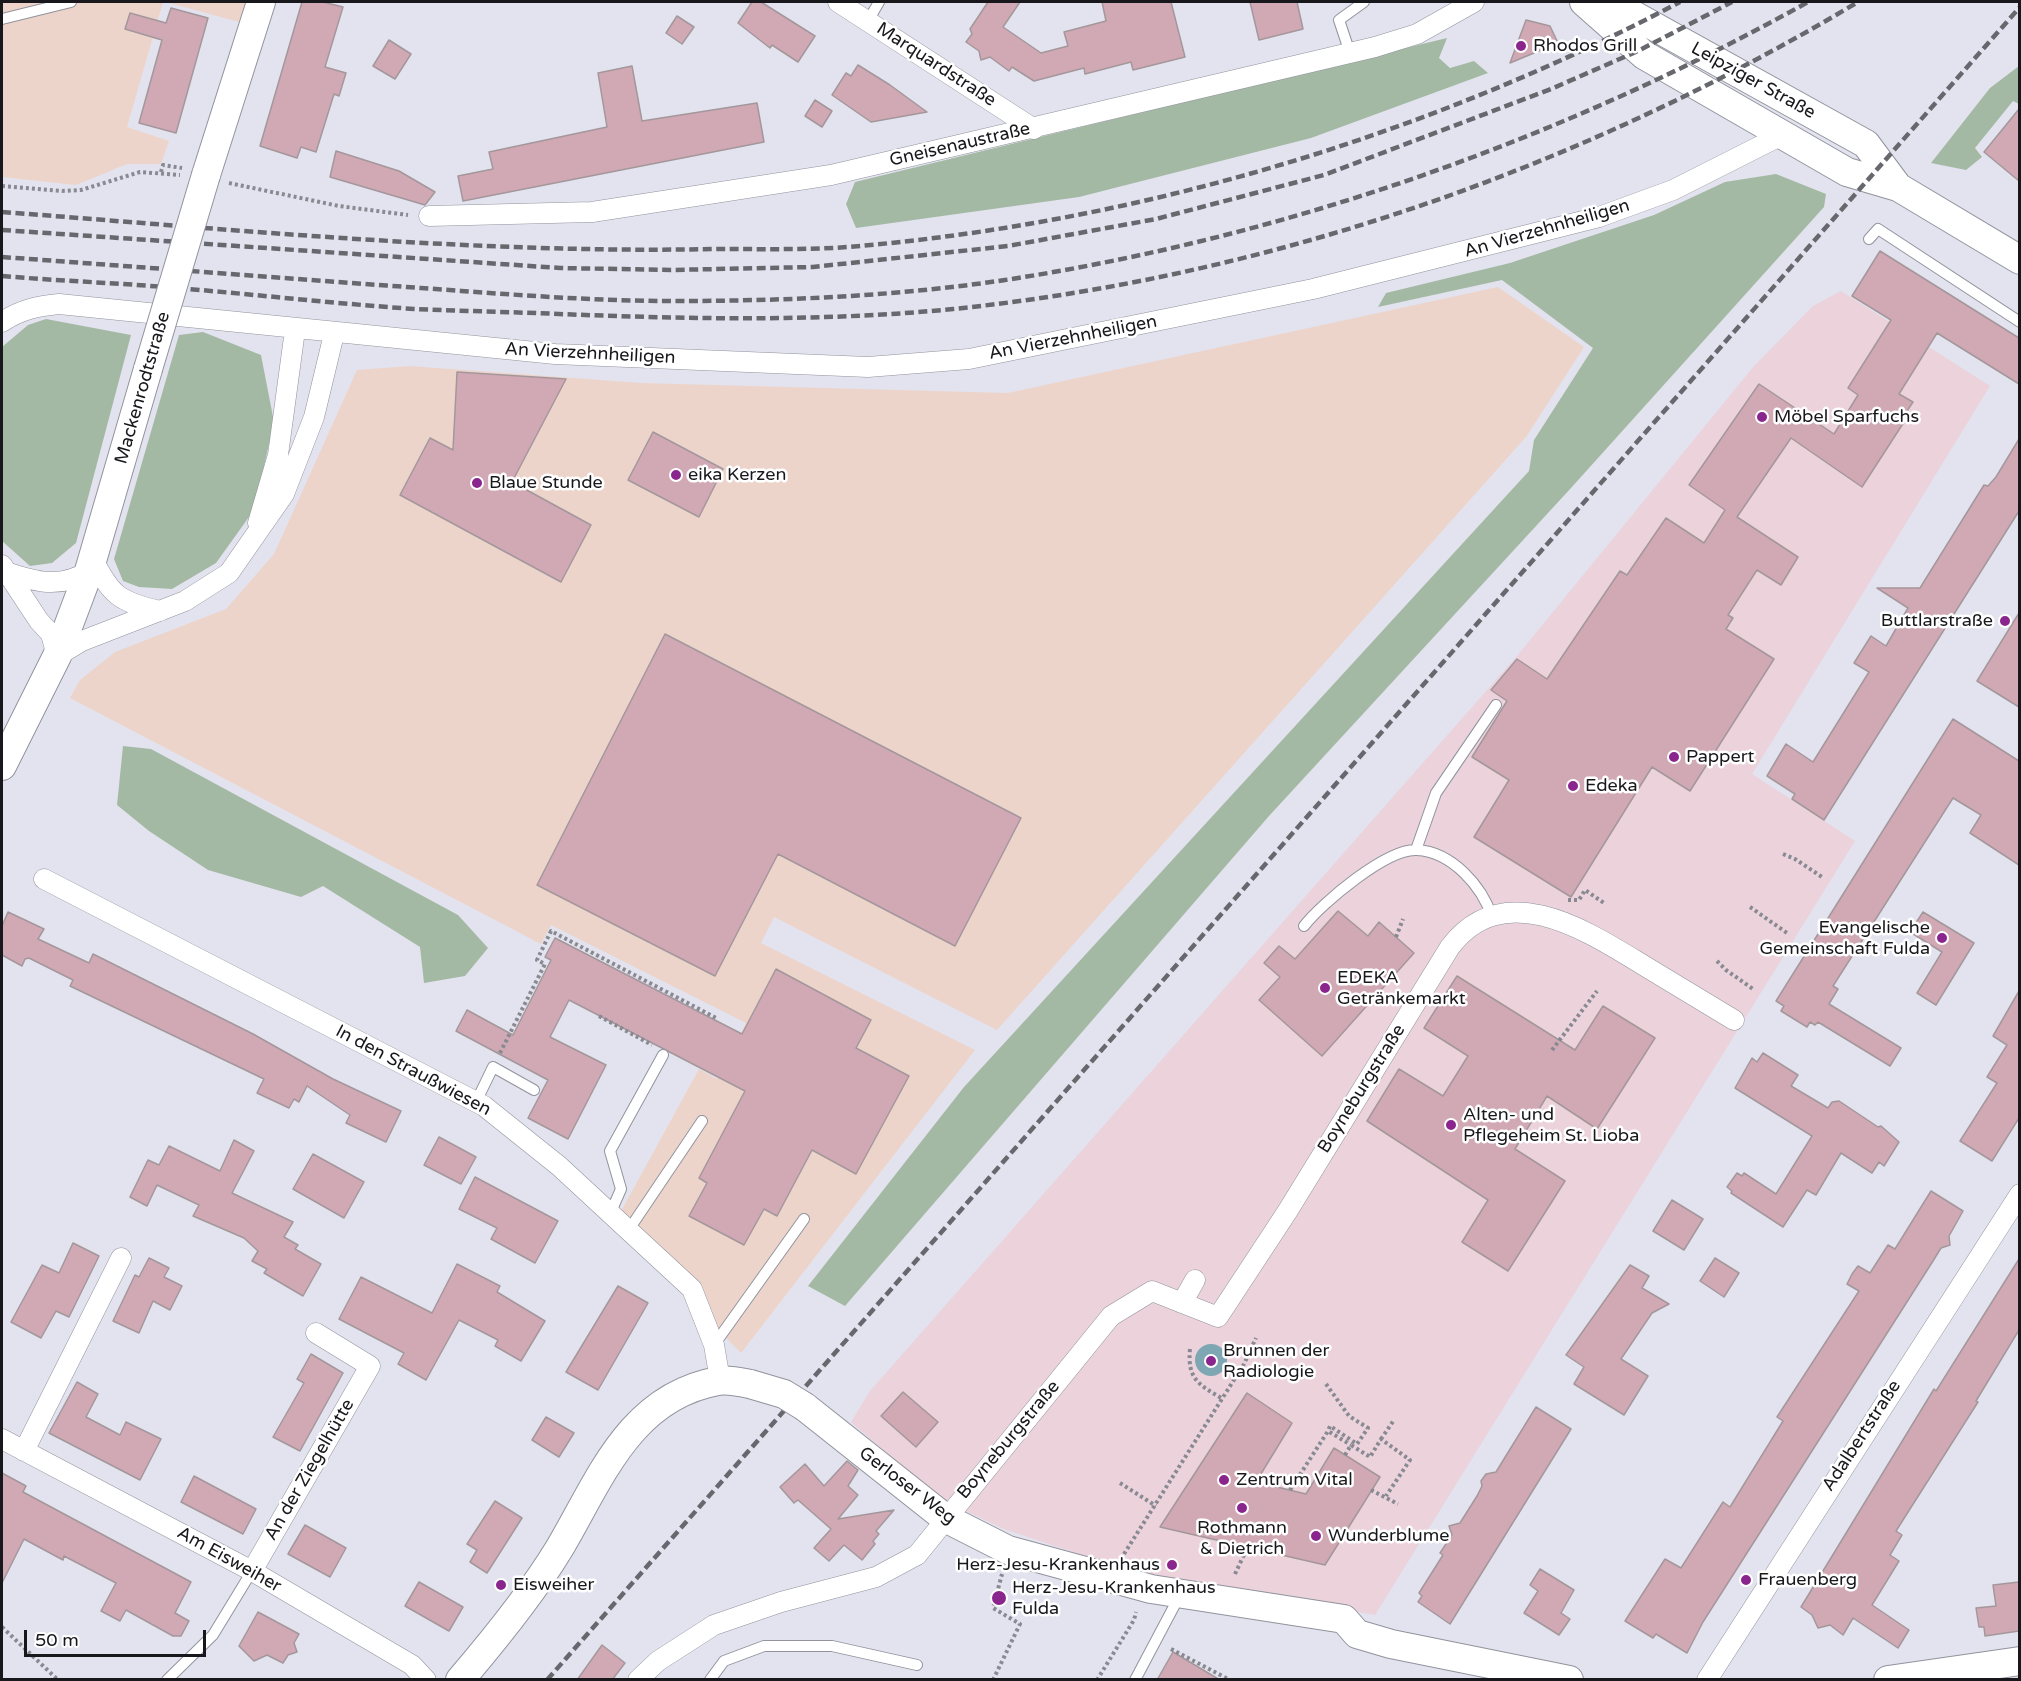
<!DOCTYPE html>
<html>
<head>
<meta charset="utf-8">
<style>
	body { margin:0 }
	#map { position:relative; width:2021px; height:1681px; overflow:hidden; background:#e2e3ee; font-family:"Varela Round",sans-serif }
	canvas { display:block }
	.frame { position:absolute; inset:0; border:3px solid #18181c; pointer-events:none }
	.scale { position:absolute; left:24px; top:1630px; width:182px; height:27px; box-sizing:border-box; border:3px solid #18181c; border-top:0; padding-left:8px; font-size:18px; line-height:21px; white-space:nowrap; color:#18181c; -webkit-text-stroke:4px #fff; paint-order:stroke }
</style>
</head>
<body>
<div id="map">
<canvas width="2021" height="1681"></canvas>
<div class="frame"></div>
<div class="scale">50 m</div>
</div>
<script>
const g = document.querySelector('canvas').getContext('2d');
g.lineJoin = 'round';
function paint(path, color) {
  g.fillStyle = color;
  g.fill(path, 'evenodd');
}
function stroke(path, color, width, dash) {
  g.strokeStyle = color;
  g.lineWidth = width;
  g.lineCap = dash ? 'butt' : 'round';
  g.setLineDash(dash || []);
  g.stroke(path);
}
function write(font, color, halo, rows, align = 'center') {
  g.font = font + ' "Varela Round",sans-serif';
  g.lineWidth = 5;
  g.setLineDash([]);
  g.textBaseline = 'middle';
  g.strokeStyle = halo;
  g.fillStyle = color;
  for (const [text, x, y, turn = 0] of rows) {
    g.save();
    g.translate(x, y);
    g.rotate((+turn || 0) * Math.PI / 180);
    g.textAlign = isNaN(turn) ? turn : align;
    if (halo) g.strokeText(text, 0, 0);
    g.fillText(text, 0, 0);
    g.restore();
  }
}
paint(new Path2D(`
	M1841 291 1990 386 1752 774 1855 841 1375 1615 1136 1573 1004 1529 938 1498 851 1422 870 1391 1517 656 1754 366 1813 306Z`), '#ebd2db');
paint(new Path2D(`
	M2 2H163L127 127 169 141 161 164H127L76 185 2 177Z
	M165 2H246L239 22Z
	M1498 287 1584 347 1526 437 997 1030 774 917 761 943 975 1050 741 1353 614 1224 699 1069 717 1079 746 1023 551 925 541 944 70 698 80 680 115 652 226 609 274 554 357 370 410 366 641 383 1008 393Z`), '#edd4cb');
paint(new Path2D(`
	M1447 38 1439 58 1450 68 1474 61 1488 73 1311 138 1079 197 856 228 846 204 855 182Z
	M2019 66V104L2013 101 1975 148 1982 157 1966 170 1931 163 1990 88Z
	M1776 174 1826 194 1824 207 1571 488 1269 816 845 1306 808 1286 964 1087 1529 471 1534 440 1593 348 1502 280 1378 307 1386 293 1510 263 1654 215 1725 182Z
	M46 319 131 335 76 543 52 563 30 566 2 541V347L28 325Z
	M203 332 261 355 274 422 254 510 216 563 172 589 139 587 123 581 114 559 179 335Z
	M123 746 151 749 458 915 488 948 465 976 424 983 420 947 323 886 301 897 208 870 149 831 117 805Z`), '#a4b9a4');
paint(new Path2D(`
	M1195 1360a16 16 0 1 1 32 0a16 16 0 1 1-32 0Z`), '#7ea6b3');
const building = new Path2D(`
	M302 2H323L343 7 325 67 346 73 339 96 334 94 316 152 301 147 297 158 260 146Z
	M752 2H761L815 36 798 62 772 45 770 48 738 23Z
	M988 2H1020L1003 27 1041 53 1068 46 1064 32 1106 21 1102 2H1171L1185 57 1133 70 1131 62 1085 74 1084 68 1034 81 1012 67 1009 71 990 57 981 60 979 51 966 42 972 34 970 29Z
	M1250 2H1297L1303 29 1259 40Z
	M171 8 208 18 176 133 139 123 162 40 125 29 130 13 166 23Z
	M677 16 694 27 682 44 666 33Z
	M1526 20 1550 26 1558 43 1510 63Z
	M389 40 411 54 395 79 373 66Z
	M858 65 890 85 927 112 871 122 832 95 846 73 851 76Z
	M632 66 642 121 757 103 764 142 463 201 458 176 493 169 489 152 607 127 598 73Z
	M815 100 832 111 822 127 805 116Z
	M2019 109V181L1984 152Z
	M336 151 399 171 435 192 425 205 330 177Z
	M1880 251 2019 338V384L1937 333 1899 394 1913 402 1901 420 1904 422 1862 487 1791 438 1737 517 1798 557 1781 585 1757 570 1728 615 1733 618 1726 629 1774 659 1690 791 1652 767 1571 897 1474 837 1509 780 1472 757 1507 701 1491 690 1517 659 1547 679 1620 571 1627 575 1666 518 1704 543 1725 510 1689 485 1759 384 1834 434 1858 395 1848 388 1891 320 1852 296Z
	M457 372 566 379 512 482 591 525 561 582 400 495 430 438 453 450Z
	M653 432 723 469 699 517 628 480Z
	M2019 439V511L1824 820 1792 799 1795 794 1767 776 1786 744 1813 762 1869 672 1854 663 1871 636 1886 646 1908 608 1877 588H1920L1984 485 1988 486 1996 477Z
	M2019 613V707L1977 681Z
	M665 634 1021 818 955 946 778 854 715 976 537 885Z
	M1953 719 2019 761V865L1970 833 1981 815 1953 798 1833 986 1838 989 1829 1004 1901 1048 1890 1066 1818 1022 1815 1025 1810 1022 1807 1027 1781 1011 1784 1006 1776 1001Z
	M1338 911 1368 936 1379 922 1414 953 1322 1056 1259 1000 1280 977 1264 963 1279 946 1295 959Z
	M8 912 44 929 38 939 89 963 93 954 253 1034 333 1079 401 1111 386 1142 346 1123 350 1115 307 1086 299 1102 294 1099 289 1108 257 1093 264 1079 70 986 73 980 29 958 25 959 22 966 2 955V926Z
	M1923 912 1974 943 1936 1005 1917 993 1942 952 1910 932Z
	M555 938 742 1034 776 969 871 1020 856 1048 909 1076 856 1174 812 1150 777 1216 764 1209 744 1245 689 1216 707 1183 699 1178 745 1091 569 1000 550 1037 606 1065 568 1139 528 1118 548 1080 456 1031 467 1010 513 1035 551 960 545 957Z
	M1457 976 1575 1050 1603 1006 1655 1038 1597 1129 1547 1096 1515 1149 1565 1181 1508 1271 1462 1242 1488 1200 1367 1121 1399 1069 1443 1096 1468 1056 1424 1028Z
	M2019 991V1118L1992 1161 1960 1141 1997 1083 1987 1077 2007 1045 1993 1036Z
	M1763 1053 1798 1075 1791 1086 1828 1108 1832 1102 1839 1101 1878 1127 1881 1126 1899 1142 1884 1166 1879 1162 1872 1173 1841 1153 1816 1195 1807 1190 1783 1227 1731 1193 1732 1191 1727 1187 1737 1173 1742 1176 1744 1173 1776 1194 1812 1136 1735 1088 1752 1058 1757 1062Z
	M439 1137 476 1157 461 1184 424 1165Z
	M234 1140 254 1151 232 1193 293 1222 284 1237 298 1245 295 1249 321 1264 303 1296 264 1273 267 1269 252 1261 258 1251 244 1238 193 1216 199 1205 157 1185 147 1206 130 1197 148 1160 159 1165 169 1146 220 1171Z
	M313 1154 364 1182 344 1218 293 1189Z
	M475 1177 558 1221 535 1263 491 1239 497 1228 459 1209Z
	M1931 1191 1963 1211 1949 1236 1950 1245 1941 1248 1933 1261 1703 1622 1687 1653 1656 1634 1653 1638 1625 1621 1665 1559 1681 1568 1723 1502 1730 1507 1783 1421 1777 1417 1859 1291 1847 1284 1852 1274 1858 1266 1870 1273 1888 1245 1895 1249Z
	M1672 1200 1703 1219 1684 1250 1653 1231Z
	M73 1243 99 1256 69 1317 56 1311 41 1338 11 1322 42 1265 59 1273Z
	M149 1258 169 1268 164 1277 182 1286 170 1310 153 1301 139 1333 113 1321 135 1275 139 1277Z
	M1715 1258 1739 1273 1724 1297 1700 1281Z
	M2019 1259V1330L1976 1401 1978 1402 1896 1531 1902 1535 1890 1555 1899 1561 1872 1605 1909 1630 1898 1648 1853 1618 1843 1635 1830 1625 1818 1628 1812 1615 1801 1607 1934 1389 1936 1391Z
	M457 1264 500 1286 497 1292 545 1321 521 1361 495 1346 498 1340 459 1320 426 1380 398 1364 404 1353 339 1319 361 1277 432 1313Z
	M1630 1265 1649 1276 1642 1288 1669 1304 1652 1313 1621 1359 1648 1376 1624 1415 1574 1384 1584 1367 1566 1355Z
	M618 1286 648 1303 598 1390 566 1372Z
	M311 1354 343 1373 300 1451 273 1437 304 1383 297 1379Z
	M77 1382 98 1394 86 1417 120 1435 126 1422 161 1439 140 1480 49 1433Z
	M903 1392 938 1422 916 1447 881 1416Z
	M1247 1393 1292 1423 1256 1482 1306 1494 1334 1448 1380 1477 1325 1565 1160 1527Z
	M1536 1407 1571 1429 1450 1624 1418 1602 1422 1596 1419 1593 1443 1555 1440 1553 1452 1535 1449 1526 1460 1523 1477 1496 1482 1486 1481 1481 1486 1474 1496 1472Z
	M546 1417 574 1433 559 1457 532 1440Z
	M847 1461 858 1470 848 1486 858 1495 838 1519 894 1510 876 1531 879 1534 873 1541 875 1544 862 1560 844 1545 829 1561 814 1548 831 1529 798 1500 794 1503 780 1487 805 1464 824 1486Z
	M2 1473 26 1486 23 1492 191 1582 175 1613 189 1621 181 1636H173L126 1610 120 1621 101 1611 116 1583 64 1556 63 1560 24 1539 2 1583Z
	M194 1476 256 1509 243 1534 181 1502Z
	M495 1501 522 1518 487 1573 470 1562 477 1550 467 1544Z
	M305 1525 346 1548 330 1577 288 1554Z
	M1540 1569 1574 1590 1561 1613 1570 1619 1559 1635 1524 1613 1538 1591 1530 1585Z
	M419 1582 463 1607 449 1631 405 1606Z
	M2019 1582V1631L1985 1636 1984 1627H1979L1976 1608 1996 1606 1993 1585Z
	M258 1612 299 1634 294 1643 297 1652 288 1655 283 1663 267 1655 254 1661 239 1646Z
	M602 1645 625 1663 612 1680H577Z
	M1173 1652 1220 1680H1157Z`);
paint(building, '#d0a9b5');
stroke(building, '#a4979b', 1.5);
const lane = new Path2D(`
	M2 19 71 2
	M868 21 879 2
	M1350 53 1339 20 1364 2
	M1869 239 1878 229 2020 322
	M1416 850 1436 793 1496 705
	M1304 926C1322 903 1387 848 1417 850 1452 852 1482 886 1492 917
	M476 1102 493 1067 534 1090
	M610 1214 621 1189 610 1151 663 1055
	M628 1231 702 1121
	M714 1345 804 1219
	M167 1680 213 1635 252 1571
	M710 1680 724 1661 764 1646H832L917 1665
	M1135 1680 1180 1595`);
const street = new Path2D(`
	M838 2 1034 129
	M429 216 592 212 831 175 1375 47 1417 34 1474 2
	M2 322C20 310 37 306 59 304L555 354 868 367 969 359 1313 289 1599 217 1673 190 1784 134
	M258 523 278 455 295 330
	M93 559C111 596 120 602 160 611
	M2 565 39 621 51 634 57 656 82 641 185 601 229 573 284 494 314 417 334 334
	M6 572C36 582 60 589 89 571
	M44 879 484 1106 559 1166 692 1289 714 1345 720 1380
	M1182 1303 1195 1280
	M2 1439 252 1571 412 1665 426 1680
	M24 1451 121 1258
	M252 1571 370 1366 316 1333
	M638 1680 658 1661 714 1625 781 1602 876 1577 917 1555 1111 1316 1152 1291 1218 1317 1287 1212 1450 947C1504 876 1587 931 1643 965 1673 983 1704 1002 1734 1020
	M1707 1680 2020 1194`);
const secondary = new Path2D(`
	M1584 2 1644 55 1847 172 1898 187 2020 260
	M1589 4 1621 8 1866 144 1898 187
	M206 175 261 2
	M2 766 57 656 89 571 148 369
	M805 1407 945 1518 1008 1550 1151 1589 1344 1619 1357 1634 1391 1644 1569 1680
	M460 1680C495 1639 531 1595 559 1549 600 1480 629 1397 718 1381 728 1379 740 1382 750 1384
	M1888 1680 2020 1661`);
stroke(lane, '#91939d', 12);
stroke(street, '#91939d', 21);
stroke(secondary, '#91939d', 30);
stroke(new Path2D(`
	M161 172 163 165 182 168
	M229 183 339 206 408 215
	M2 186 62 191 81 190 140 172 180 175
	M1783 854 1795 859 1822 877
	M1568 900H1579L1585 890 1604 903
	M1750 907 1787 933
	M1396 937 1403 919
	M1717 961 1726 970 1753 989
	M599 1016 652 1045
	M1552 1050 1597 991
	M500 1053 545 964 537 960 551 931 718 1019
	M1190 1349C1187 1379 1199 1385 1223 1399
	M1326 1384 1349 1416 1368 1428 1357 1444 1330 1426 1328 1431
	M1381 1439 1394 1420
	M1345 1455 1351 1445 1370 1457 1381 1439 1410 1460 1386 1496
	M1120 1483 1156 1506
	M1290 1490 1328 1431 1351 1445
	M1371 1490 1398 1504
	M1124 1554 1244 1364 1256 1338
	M1235 1574 1248 1546
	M2 1627 58 1680
	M1171 1649 1230 1680
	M993 1680 1020 1624 993 1608 1002 1574
	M1097 1680 1134 1620 1136 1612`), '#888991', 4, [3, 3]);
stroke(lane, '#fff', 10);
stroke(street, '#fff', 20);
stroke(secondary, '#fff', 28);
stroke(new Path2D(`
	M2 212C240 230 479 254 718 249 761 249 805 250 848 247 1137 223 1424 137 1680 2
	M2 230 560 268 671 270 813 267 1008 246 1156 219 1324 175 1551 89 1638 51 1732 2
	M2 257C141 267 281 278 421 288 505 294 589 301 673 301 788 301 904 296 1018 278 1294 234 1564 138 1808 2
	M2 276C37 279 72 281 107 283 210 289 312 302 414 309 462 311 511 312 559 314 690 319 822 322 953 309 1274 276 1582 167 1858 2
	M547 1680 2020 7`), '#67686e', 4.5, [9, 4.5]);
const secondaryBridge = new Path2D(`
	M148 369 206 175
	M750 1384 784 1394 805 1407`);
stroke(secondaryBridge, '#91939d', 30, []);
stroke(secondaryBridge, '#fff', 28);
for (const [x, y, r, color] of [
	[1521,46,6,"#89258d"],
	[1762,417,6,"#89258d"],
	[676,475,6,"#89258d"],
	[477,483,6,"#89258d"],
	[2005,621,6,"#89258d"],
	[1674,757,6,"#89258d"],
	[1573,786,6,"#89258d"],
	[1942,938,6,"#89258d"],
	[1325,988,6,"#89258d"],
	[1451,1125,6,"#89258d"],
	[1211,1361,6,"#89258d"],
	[1224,1480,6,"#89258d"],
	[1242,1508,6,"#89258d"],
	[1316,1536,6,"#89258d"],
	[1172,1565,6,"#89258d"],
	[1746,1580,6,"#89258d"],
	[501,1585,6,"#89258d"],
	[999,1598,8,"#89258d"]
]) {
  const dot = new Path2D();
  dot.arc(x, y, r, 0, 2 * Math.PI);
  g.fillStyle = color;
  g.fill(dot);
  stroke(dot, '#fff', 2);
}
write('18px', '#18181c', '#fff', [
	["Rhodos Grill",1533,46],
	["Möbel Sparfuchs",1774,417],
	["eika Kerzen",688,475],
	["Blaue Stunde",489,483],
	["Buttlarstraße",1993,621,"right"],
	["Pappert",1686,757],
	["Edeka",1585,786],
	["Evangelische",1930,928,"right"],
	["Gemeinschaft Fulda",1930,949,"right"],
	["EDEKA",1337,978],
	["Getränkemarkt",1337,999],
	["Alten- und",1463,1115],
	["Pflegeheim St. Lioba",1463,1136],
	["Brunnen der",1223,1351],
	["Radiologie",1223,1372],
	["Zentrum Vital",1236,1480],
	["Rothmann",1242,1528,"center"],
	["& Dietrich",1242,1549,"center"],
	["Wunderblume",1328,1536],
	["Herz-Jesu-Krankenhaus",1160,1565,"right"],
	["Frauenberg",1758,1580],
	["Eisweiher",513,1585],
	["Herz-Jesu-Krankenhaus",1012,1588],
	["Fulda",1012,1609]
], 'left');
write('18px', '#18181c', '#fff', [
	["Marquardstraße",936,65,33],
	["Leipziger Straße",1753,81,29],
	["Gneisenaustraße",960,145,-13],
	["An Vierzehnheiligen",1547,229,-16],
	["An Vierzehnheiligen",1073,338,-11],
	["An Vierzehnheiligen",590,354,3],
	["Mackenrodtstraße",143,388,-74],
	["In den Straußwiesen",413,1071,28],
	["Boyneburgstraße",1362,1089,-58],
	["Adalbertstraße",1862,1436,-57],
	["Boyneburgstraße",1009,1440,-50],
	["An der Ziegelhütte",310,1470,-60],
	["Gerloser Weg",907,1486,37],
	["Am Eisweiher",229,1560,29]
]);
</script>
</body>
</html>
